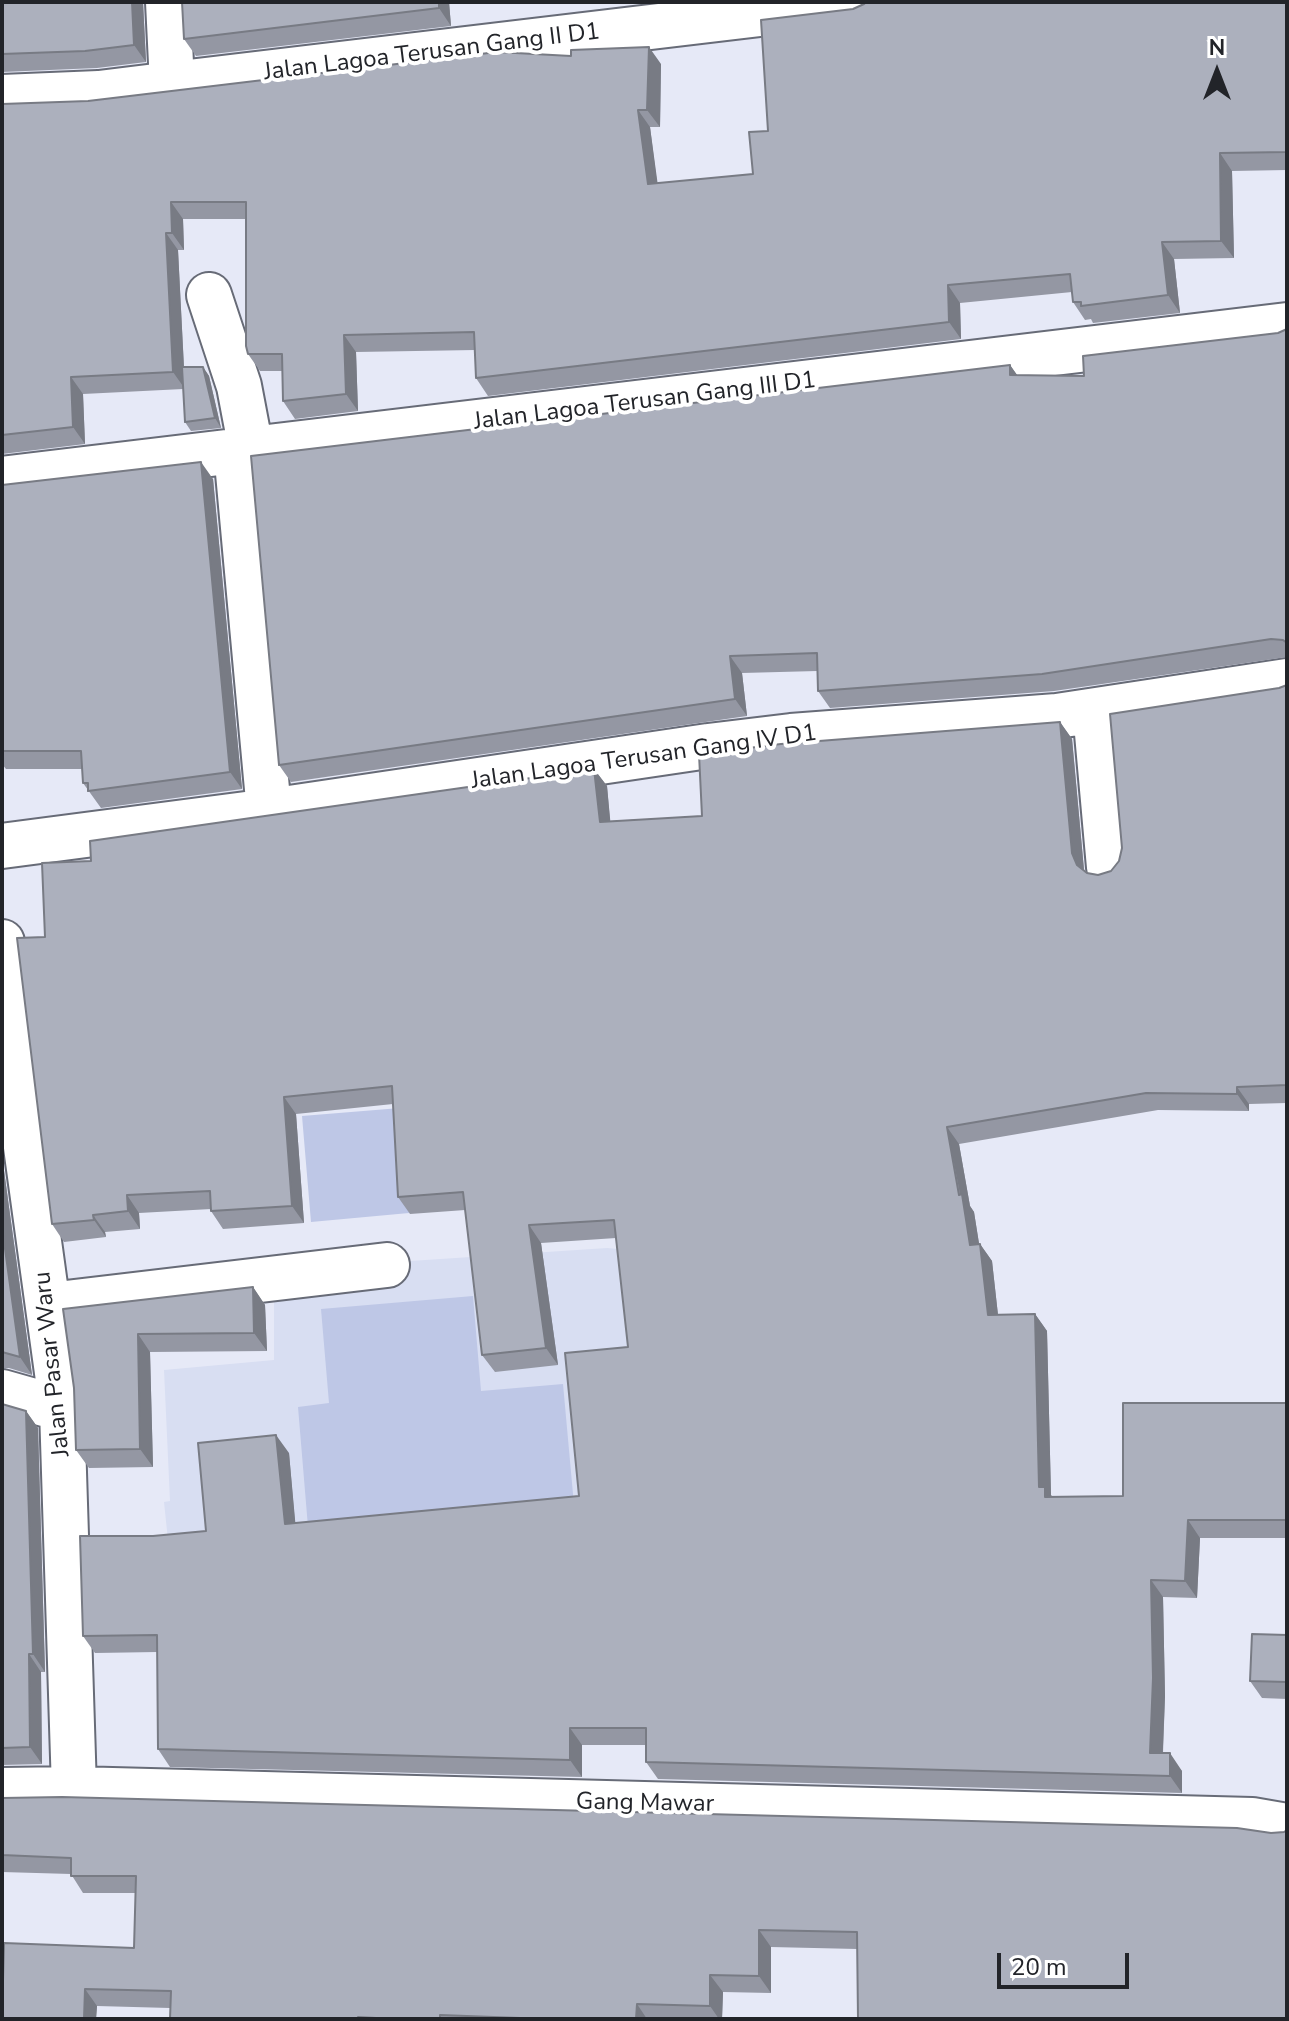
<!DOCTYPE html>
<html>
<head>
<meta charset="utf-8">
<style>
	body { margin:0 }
	#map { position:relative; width:1289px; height:2021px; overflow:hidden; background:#e6e9f7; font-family:"Nunito Sans",sans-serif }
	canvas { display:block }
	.frame { position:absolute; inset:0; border:4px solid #222429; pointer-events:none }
	.north { position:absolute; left:1177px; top:32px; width:80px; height:80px; -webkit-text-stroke:6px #fff; paint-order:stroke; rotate:0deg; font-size:22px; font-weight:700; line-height:32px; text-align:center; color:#222429 }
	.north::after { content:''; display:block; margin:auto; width:28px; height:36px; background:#222429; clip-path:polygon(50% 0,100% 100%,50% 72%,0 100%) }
	.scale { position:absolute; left:997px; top:1953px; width:132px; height:36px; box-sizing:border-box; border:4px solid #222429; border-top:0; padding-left:10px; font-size:24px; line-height:28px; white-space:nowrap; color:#222429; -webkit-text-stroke:6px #fff; paint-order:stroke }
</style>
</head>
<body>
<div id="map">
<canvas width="1289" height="2021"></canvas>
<div class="frame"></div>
<div class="north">N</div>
<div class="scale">20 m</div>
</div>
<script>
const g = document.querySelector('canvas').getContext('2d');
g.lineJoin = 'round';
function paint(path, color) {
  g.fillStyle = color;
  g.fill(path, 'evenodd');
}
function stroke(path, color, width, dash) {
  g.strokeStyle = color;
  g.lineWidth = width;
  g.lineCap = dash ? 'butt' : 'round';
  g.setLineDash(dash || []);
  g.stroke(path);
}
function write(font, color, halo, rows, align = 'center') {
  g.font = font + ' "Nunito Sans",sans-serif';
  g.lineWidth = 8;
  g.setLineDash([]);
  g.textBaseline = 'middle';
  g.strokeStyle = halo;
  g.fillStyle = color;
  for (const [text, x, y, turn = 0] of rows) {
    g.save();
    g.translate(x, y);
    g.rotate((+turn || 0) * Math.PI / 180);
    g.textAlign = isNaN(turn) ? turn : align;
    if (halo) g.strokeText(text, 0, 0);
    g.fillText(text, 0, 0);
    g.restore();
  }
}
paint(new Path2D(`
	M607 1248 629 1250 714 1461 179 1646 164 1502 170 1501 164 1370 274 1360V1270Z`), '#d8def2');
paint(new Path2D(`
	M400 1108 409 1213 311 1222 302 1116Z
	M473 1296 481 1391 563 1384 574 1505 308 1527 298 1407 329 1403 321 1309Z`), '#bec7e6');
const minor = new Path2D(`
	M168 2 172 84
	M2 97 99 93 172 84 861 2
	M209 295 239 386 251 449
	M236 451 269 811
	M2 479 1287 325
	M1095 711 1109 867
	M2 846 269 811 708 746 791 736 1057 716 1287 681
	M2 942 19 1096 62 1409 74 1789
	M49 1305 387 1265
	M2 1392 62 1409
	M2 1790 74 1789 1252 1820 1287 1826`);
stroke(minor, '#676b77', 48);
stroke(minor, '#fff', 44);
paint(new Path2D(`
	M2 2H143L146 62 97 68 2 72Z
	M182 2H449L451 26 196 56 184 39Z
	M522 2H556V3H522Z
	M1287 2V170L1232 171 1234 258 1174 259 1180 313 1093 323 1091 319 1085 320 1073 302 1072 292 960 303 961 339 488 396 476 378 475 350 356 352 358 411 295 419 283 401 282 371H260L248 354 246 219H183L184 250H178L184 367H203L209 376 221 428 191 431 185 422 183 389 83 394 85 444 2 454V104L88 101 661 64 660 127H650L657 183 753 174 768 131 853 9 864 4Z
	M1287 329V657L1054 691 830 708 818 691 817 671 742 673 747 716 291 782 279 765 1010 365 1017 375 1084 376 1278 333Z
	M213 479 242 789 101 808 83 783 82 769H6L2 764V485Z
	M1287 685V1103L1249 1104V1111L1158 1110 959 1144 970 1206 974 1212 979 1244H980L992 1261 998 1315 1035 1314 1047 1331 1051 1495 1052 1497 1123 1496 1287 1403V1538H1200L1197 1598 1163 1597 1165 1696 1163 1753 1182 1771V1793L658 1779 646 1762V1745H582V1777L170 1767 158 1749 157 1652 95 1653 83 1636 153 1536 206 1531 289 1453 295 1523 579 1496 628 1347 616 1238 541 1243 558 1365 495 1372 482 1355 465 1210 410 1214 398 1197 393 1104 296 1114 304 1223 223 1229 211 1211V1209L139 1213 140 1229 105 1232 106 1237 64 1242 52 1224 45 937 91 861 594 769 607 786 610 821 702 816 1060 722 1072 739 1084 870 1087 873 1098 875 1111 871 1279 688Z
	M2 1156 32 1375 9 1368H2Z
	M253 1287 265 1305 267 1351 150 1352 153 1467 89 1468 76 1450 74 1388 63 1309Z
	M2 1404 26 1411 38 1428 45 1672H41L42 1764 2 1765Z
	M1287 1635V1699L1262 1698 1250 1681Z
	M2 1798 1237 1828 1287 2019 857 1949 771 1947V1993L723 1992 722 2019H170V2008L97 2006 96 2019H2V1987L134 1948 136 1893H83L71 1874 2 1872Z`), '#9497a3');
paint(new Path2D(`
	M132 2H143L146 62 134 45Z
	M439 2H449L451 26 439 8Z
	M649 47 661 64 660 127 647 110Z
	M638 110 650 127 660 201 648 184Z
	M1220 153 1232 171 1234 258 1221 241Z
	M171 202 183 219 184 250 172 233Z
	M166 233 178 250 185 389 173 372Z
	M1162 242 1174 259 1180 313 1168 295Z
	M948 285 960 303 961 339 949 322Z
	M344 335 356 352 358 411 346 394Z
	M1010 365 1022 382 1010 375Z
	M203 367 209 376 221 428 215 418Z
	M71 377 83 394 85 444 73 427Z
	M201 462 213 479 242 789 230 772Z
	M730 656 742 673 747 716 735 699Z
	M1060 722 1072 739 1084 870 1077 865 1072 853Z
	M594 769 607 786 612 839 600 822Z
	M1237 1087 1249 1104V1111L1237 1094Z
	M284 1097 296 1114 304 1223 292 1206Z
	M947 1127 959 1144 970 1206 974 1212 982 1262 970 1245Z
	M2 1156 32 1375 20 1357 2 1227Z
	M127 1195 139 1213 140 1229 128 1211Z
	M93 1215 105 1232 106 1237 94 1220Z
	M529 1225 541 1243 558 1365 546 1348Z
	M980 1244 992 1261 1000 1333 988 1315Z
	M253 1287 265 1305 267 1351 254 1333Z
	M1035 1314 1047 1331 1051 1495 1057 1504V1514L1039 1487Z
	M138 1334 150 1352 153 1467 140 1449Z
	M26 1411 38 1428 45 1672 33 1654Z
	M276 1435 289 1453 297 1541 285 1524Z
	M1188 1520 1200 1538 1197 1598 1185 1581Z
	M1151 1580 1163 1597 1165 1696 1162 1771 1150 1753Z
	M29 1654 41 1672 42 1764 30 1747Z
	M570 1728 582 1745V1777L570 1760Z
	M1170 1753 1182 1771V1793L1170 1776Z
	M759 1930 771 1947V1993L759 1976Z
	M710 1975 723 1992 722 2019H719L710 2006Z
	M85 1989 97 2006 96 2019H84Z
	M637 2004 647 2019H636Z`), '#787b84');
const building = new Path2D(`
	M2 2H132L134 45 85 51 2 54Z
	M182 2H439V8L184 39Z
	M866 2H1287V152L1220 153 1221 241 1162 242 1168 295 1081 306V302H1073L1070 274 948 285 949 322 476 378 474 332 344 335 346 394 283 401 282 354H248L246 346V202H171L172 233H166L173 372 71 377 73 427 2 435V104L88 101 497 52 571 56V50L649 47 647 110H638L648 184 753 174 749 132 768 131 761 20 853 9 864 4Z
	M1287 329V643L1283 640 1271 639 1042 674 818 691 817 653 730 656 735 699 279 765 251 456 1010 365V375L1084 376 1083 356 1278 333Z
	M182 367H203L215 418 185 422Z
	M201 462 230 772 88 791V783H83L81 751H2V485Z
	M1287 685V1085L1237 1087V1094L1146 1093 947 1127 959 1195 962 1194 970 1245 980 1244 988 1315 1035 1314 1039 1487H1045V1497L1123 1496V1403H1287V1520H1188L1185 1581 1151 1580 1153 1678 1150 1753H1170V1776L646 1762V1728H570V1760L158 1749 157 1635 83 1636 80 1536H153L206 1531 198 1443 276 1435 285 1524 579 1496 565 1353 628 1347 614 1220 529 1225 546 1348 482 1355 463 1192 398 1197 392 1086 284 1097 292 1206 211 1211 210 1191 127 1195 128 1211 93 1215 94 1220 52 1224 17 938 45 937 42 863 91 861 90 841 594 769 600 822 702 816 699 754 781 744 1060 722 1072 853 1077 865 1087 873 1098 875 1111 871 1119 861 1122 848 1110 714 1279 688Z
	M2 1227 20 1357 2 1352Z
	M253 1287 254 1333 138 1334 140 1449 76 1450 74 1388 63 1309Z
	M2 1404 26 1411 33 1654H29L30 1747 2 1748Z
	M1252 1634 1287 1635V1682L1250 1681Z
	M62 1797 1237 1828 1271 1833 1284 1832 1287 1830V2019H858L857 1932 759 1930V1976L710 1975V2006L637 2004 636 2019H547L440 2015V2019H394L358 2017V2019H170L171 1991 85 1989 84 2019 2 2018 4 1943 134 1948 136 1876H71V1858L2 1855V1798Z`);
paint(building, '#acb0bd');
stroke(building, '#787b84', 2);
write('24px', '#222429', '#fff', [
	["Jalan Lagoa Terusan Gang II D1",432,53,-7],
	["Jalan Lagoa Terusan Gang III D1",645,402,-7],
	["Jalan Lagoa Terusan Gang IV D1",644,758,-8],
	["Jalan Pasar Waru",53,1364,-96],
	["Gang Mawar",645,1804,1]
]);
</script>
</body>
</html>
